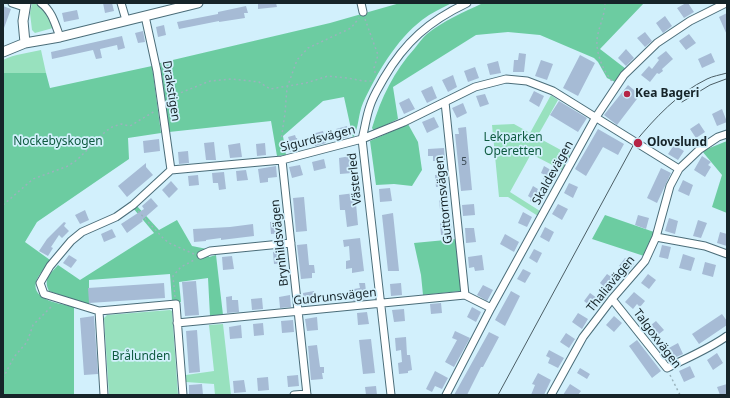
<!DOCTYPE html>
<html>
<head>
<meta charset="utf-8">
<style>
	body { margin:0 }
	#map { position:relative; width:730px; height:398px; overflow:hidden; background:#d2f0fc; font-family:"Noto Sans",sans-serif }
	canvas { display:block }
	.frame { position:absolute; inset:0; border:4px solid #162429; pointer-events:none }
</style>
</head>
<body>
<div id="map">
<canvas width="730" height="398"></canvas>
<div class="frame"></div>
</div>
<script>
const g = document.querySelector('canvas').getContext('2d');
g.lineJoin = 'round';
function paint(path, color) {
  g.fillStyle = color;
  g.fill(path, 'evenodd');
}
function stroke(path, color, width, dash) {
  g.strokeStyle = color;
  g.lineWidth = width;
  g.lineCap = dash ? 'butt' : 'round';
  g.setLineDash(dash || []);
  g.stroke(path);
}
function write(font, color, halo, rows, align = 'center') {
  g.font = font + ' "Noto Sans",sans-serif';
  g.lineWidth = 3.5;
  g.setLineDash([]);
  g.textBaseline = 'middle';
  g.strokeStyle = halo;
  g.fillStyle = color;
  for (const [text, x, y, turn = 0] of rows) {
    g.save();
    g.translate(x, y);
    g.rotate((+turn || 0) * Math.PI / 180);
    g.textAlign = isNaN(turn) ? turn : align;
    if (halo) g.strokeText(text, 0, 0);
    g.fillText(text, 0, 0);
    g.restore();
  }
}
paint(new Path2D(`
	M32 4H38C46 10 50 18 53 28L35 33 32 30 30 13Z
	M41 50 46 73H3V60C15 54 28 53 41 50Z
	M551 95 558 100 537 137 570 155 562 170 531 154 510 192 540 211 538 216 508 197H499L492 125 514 124 530 133Z
	M170 310 172 311 178 395H109L104 318 107 315Z
	M223 324 231 395H215L214 384 186 382V375L214 371 209 325Z`), '#98e1be');
paint(new Path2D(`
	M400 3H452C442 8 431 13 422 20 396 40 377 73 363 103 358 114 359 128 353 138L344 97 323 101 283 136 286 155 277 156 271 121 169 132 160 63 330 23Z
	M483 3H644L600 49 626 69 615 82 607 78 598 62 594 58 540 35 508 32 476 35 393 87 398 119 374 131 372 128C381 98 394 71 415 48 419 43 422 38 427 34 443 21 464 12 483 3Z
	M152 66 161 133 128 138 129 159 37 222 25 242 50 260C46 267 38 275 36 282 31 300 61 304 74 307V395H3V73H46L50 88Z
	M408 124 418 142 422 170 412 186 394 184 376 185 370 141Z
	M727 141V213L712 207 722 175 702 151Z
	M137 206 159 230 177 220 192 246 207 249 209 257 216 255 223 315 210 316 208 278 179 282 181 302 172 301 170 274 89 280V305L49 291C43 279 50 274 58 265L80 280 154 233 133 208Z
	M605 215 654 232 644 256 592 239Z
	M456 239 461 291 423 295 421 275 414 243Z`), '#6ccca1');
paint(new Path2D(`
	M103 3H112L114 11 105 13Z
	M258 3H276L277 7 258 9Z
	M686 3H688L694 12 684 18 677 8Z
	M3 6 11 9 4 28H3Z
	M246 6 248 13H244L245 18 219 22V21L179 29 177 22 218 14V12Z
	M77 10 79 19 64 22 62 13Z
	M727 13V35L719 17Z
	M665 16 672 26 663 33 656 23Z
	M164 25 166 35 158 37 156 27Z
	M143 31 145 42 138 43 135 33Z
	M645 32 652 41 645 47 637 38Z
	M689 34 696 43 686 50 679 41Z
	M122 36 125 48 118 50 117 45 100 49 102 58 96 59 93 50 52 59 51 52Z
	M626 49 634 58 626 66 618 58Z
	M666 51 673 59 662 69 663 71 659 74 657 73 650 82 641 75 649 66 652 69 659 60 657 58Z
	M519 53 526 54 524 72H513L514 60H518Z
	M711 53 715 62 702 68 698 59Z
	M580 55 595 63 578 96 563 88Z
	M541 60 553 64 547 80 535 76Z
	M498 61 501 73 490 75 487 64Z
	M475 67 479 78 468 82 464 71Z
	M453 75 457 87 448 92 442 80Z
	M628 85 640 95 617 125 604 115Z
	M432 86 437 98 427 103 421 91Z
	M534 91 544 96 539 107 529 101Z
	M485 94 489 104 480 107 476 96Z
	M409 98 415 109 404 114 399 103Z
	M559 101 587 118 578 132 550 115Z
	M463 103 467 113 457 118 452 108Z
	M722 109 727 122 717 126 712 114Z
	M434 117 439 127 427 133 422 122Z
	M699 123 705 132 696 138 690 129Z
	M347 126 349 137 339 139 336 129Z
	M466 127 472 190 461 191 455 134H459L458 128Z
	M598 129 624 144 618 155 603 147 586 176 575 169Z
	M323 131 326 143 315 146 312 134Z
	M295 135 296 138H297L300 149 290 152 287 141 289 140 288 137Z
	M159 139 160 151 144 153 143 141Z
	M214 142 216 160H206L204 143Z
	M240 143 242 157 230 158 228 145Z
	M265 143 266 155 257 156 256 144Z
	M674 145 684 151 678 160 668 154Z
	M444 148 445 160 433 161V156H428V149Z
	M188 151 189 163 179 164 178 152Z
	M350 156 352 173 340 174 339 158Z
	M702 156 711 162 708 165 711 167 705 177 694 170Z
	M324 159 326 168 314 171 312 162Z
	M146 163V167L153 175 127 197 118 186Z
	M300 165 303 175 292 178 289 167Z
	M276 166 277 177 268 178V182L260 183 258 169Z
	M544 166 556 173 551 183 543 179 545 175 541 173Z
	M661 168 671 173 657 203 647 198Z
	M246 170 248 180 237 181 236 171Z
	M224 172 226 189 219 190 218 183H213L212 173Z
	M446 174 447 186 436 187 435 175Z
	M198 175 199 185 189 186 188 176Z
	M683 180 693 185 689 196 678 191Z
	M171 181 178 189 169 198 162 190Z
	M569 183 578 187 573 198 564 193Z
	M533 186 538 189 537 191 544 195 539 205 530 201 531 198 528 196Z
	M390 188 392 201 380 202 379 189Z
	M355 193 358 225 347 227 345 210H340L339 195Z
	M304 197 307 231 296 232 293 198Z
	M151 198 158 206 142 220 143 221 127 233 121 224 144 209 142 206Z
	M448 199 449 208 440 209 439 200Z
	M474 204 475 215 463 216 462 205Z
	M558 204 568 209 562 220 552 214Z
	M85 210 89 220 80 224 75 215Z
	M523 212 532 217 527 227 518 223Z
	M393 213 399 271H388L382 215Z
	M638 215 649 218 646 229 635 225Z
	M669 218 678 221 675 234 665 231Z
	M698 220 707 223 701 238 693 236Z
	M282 221 283 233 271 234 270 222Z
	M64 222 66 223 64 226 69 231 62 238 59 235 51 247 53 248 48 256 39 251 47 239Z
	M451 222 452 234 441 235 440 223Z
	M253 224 254 236 221 240V238L206 240V241L194 242 193 229 230 227Z
	M545 227 554 232 549 242 540 237Z
	M465 228H474L476 242 466 243Z
	M112 229 116 237 104 242 101 234Z
	M720 232 727 234V246L717 243Z
	M505 234 519 242 514 252 500 244Z
	M360 238 364 271 352 273V268L346 269V261L350 260 349 246 344 247 343 240Z
	M307 244 309 265H314L315 273H312V278L301 279 297 245Z
	M662 245 671 247 668 259 659 257Z
	M534 249 542 253 537 263 529 258Z
	M285 250 286 263 274 264 273 252Z
	M683 254 695 258 691 271 679 268Z
	M69 255 77 260 71 268 63 263Z
	M482 255 484 270 475 271 474 267 469 268 468 257Z
	M232 256 234 269 223 270 222 257Z
	M625 258 634 264 627 273 619 266Z
	M705 262 716 265 713 277 702 274Z
	M523 269 531 273 525 283 517 279Z
	M607 274 610 276 612 274 619 280 609 291 600 283Z
	M648 274 656 280 649 289 641 283Z
	M196 281 199 315 185 316 182 282Z
	M164 283 165 298 89 303 88 288Z
	M359 283H365L367 299 353 301 352 294H354V289L360 288Z
	M401 283 402 295 391 296 390 284Z
	M483 285 493 290 487 301 477 295Z
	M314 291 315 303 304 305 303 293Z
	M511 291 520 296 505 326 495 320Z
	M634 292 645 301 640 307 637 304 633 309 625 302Z
	M590 293 601 301 594 309 584 301Z
	M290 295 291 307 280 308 279 297Z
	M232 296V300H238L239 312 227 313 226 297Z
	M262 298 263 309 252 310 251 299Z
	M441 303 442 313 431 314 430 304Z
	M472 307 481 312 476 322 467 317Z
	M404 309 405 321 394 322 392 310Z
	M367 312 369 324 358 325 357 313Z
	M578 313 588 319 582 329 572 322Z
	M722 314 727 321V325L699 344 692 334Z
	M94 316 98 374 84 375 80 318Z
	M614 316 622 323 614 332 606 325Z
	M317 317 318 330 307 331 305 319Z
	M293 320 294 332 282 333 281 321Z
	M656 321 664 330 654 338 646 329Z
	M263 323 264 335 254 336 253 324Z
	M241 325 242 338 230 339 229 327Z
	M197 330 200 372 189 373 186 331Z
	M455 331 470 338 454 367 445 362 457 340 452 338Z
	M489 332 499 337 483 367H481L467 395H454Z
	M566 333 575 339 569 348 560 342Z
	M406 337 407 355H410L412 370 408 371V373L399 374 398 363 402 362 401 350 396 351 395 338Z
	M371 339 375 373 363 374 359 340Z
	M637 340 661 371 652 378 629 346Z
	M678 343 683 354 672 359 667 349Z
	M317 345 320 367H324V373H322L323 379 311 380 308 346Z
	M549 350 564 358 558 368 548 363 550 358 546 356Z
	M717 353 723 363 713 370 707 360Z
	M690 366 695 377 684 382 679 371Z
	M580 368 590 374 587 379 577 373Z
	M435 371 448 378 442 389 435 386 432 392 426 389Z
	M538 373 551 380 544 395H531L535 385 532 384Z
	M298 375 299 386 288 387 287 376Z
	M268 377 269 390 258 391 257 378Z
	M244 380 246 392 234 393 233 381Z
	M202 384 203 395H189V385Z
	M570 384 581 391 578 395H563Z
	M727 384V395H720L717 387Z
	M376 386 377 395H366L365 387Z`), '#a6bbd5');
const minor = new Path2D(`
	M12 3 24 7
	M41 3C52 11 55 24 60 37
	M121 3 126 20
	M361 3 363 12
	M145 16 157 71 171 170
	M445 102 465 295
	M282 160 307 395
	M656 237 705 246 727 254
	M201 255 210 251 291 243
	M612 299 667 368C687 358 709 349 727 336
	M99 311 44 294 40 283 50 266 71 241 82 232 116 217 133 205 171 170 282 160 362 139 404 122 475 87 506 79 527 81 553 91 679 169
	M177 323 465 295 491 308
	M104 395 99 311 176 304 183 395
	M294 395 307 394
	M391 395 362 139C365 128 366 117 370 106 373 96 379 87 384 78 405 42 429 21 467 3
	M446 395 491 308 596 117 624 75 657 43 690 21 726 3
	M551 395 583 337 612 299 645 261 656 237 670 186 679 169 700 149 718 137 727 134`);
const tertiary = new Path2D(`
	M25 43 23 21 26 3
	M3 52 25 43 60 37 198 3`);
stroke(minor, '#4b6d79', 9);
stroke(tertiary, '#4b6d79', 11);
stroke(new Path2D(`
	M605 3C605 16 598 28 597 40 596 53 603 71 612 81
	M365 19 378 55 374 68 376 76
	M169 101 175 95 210 81 232 79 259 82 270 89 306 83 328 76 348 78 363 81H373
	M282 152 281 141 285 113 287 88 297 60 308 48 351 28 359 18
	M3 205 33 179 68 166 77 160 106 131 112 127 121 124 130 126 155 111
	M138 211 163 238 169 243 194 254
	M175 297 173 276 181 267 196 259
	M670 375 680 395
	M3 378 14 357 27 342 33 325 53 305`), '#99b3bc', 1.5, [2, 3]);
stroke(minor, '#fff', 7);
stroke(tertiary, '#fff', 9);
stroke(new Path2D(`
	M682 102 710 85 726 79
	M498 395 635 142C655 118 678 93 707 79 713 76 720 75 727 73`), '#4b5d64', 1);
for (const [x, y, r, color] of [
	[627,94,4,"#b52446"],
	[638,143,5,"#b52446"]
]) {
  const dot = new Path2D();
  dot.arc(x, y, r, 0, 2 * Math.PI);
  g.fillStyle = color;
  g.fill(dot);
  stroke(dot, '#d2f0fc', 1.5);
}
write('10px', '#3a4a54', null, [
	["5",464,162]
]);
write('12px', '#162429', '#d2f0fc', [
	["Drakstigen",171,91,81],
	["Sigurdsvägen",318,139,-14],
	["Skaldevägen",553,173,-61],
	["Västerled",355,179,-96],
	["Guttormsvägen",444,200,-96],
	["Brynhildsvägen",280,243,-96],
	["Thaliavägen",611,284,-51],
	["Gudrunsvägen",335,297,-6],
	["Talgoxvägen",657,339,53]
]);
write('bold 12px', '#162429', '#d2f0fc', [
	["Kea Bageri",635,94],
	["Olovslund",647,143]
], 'left');
write('12px', '#0f5b40', '#d2f0fc', [
	["Lekparken",513,138],
	["Operetten",513,152],
	["Nockebyskogen",58,142],
	["Brålunden",141,357]
]);
</script>
</body>
</html>
